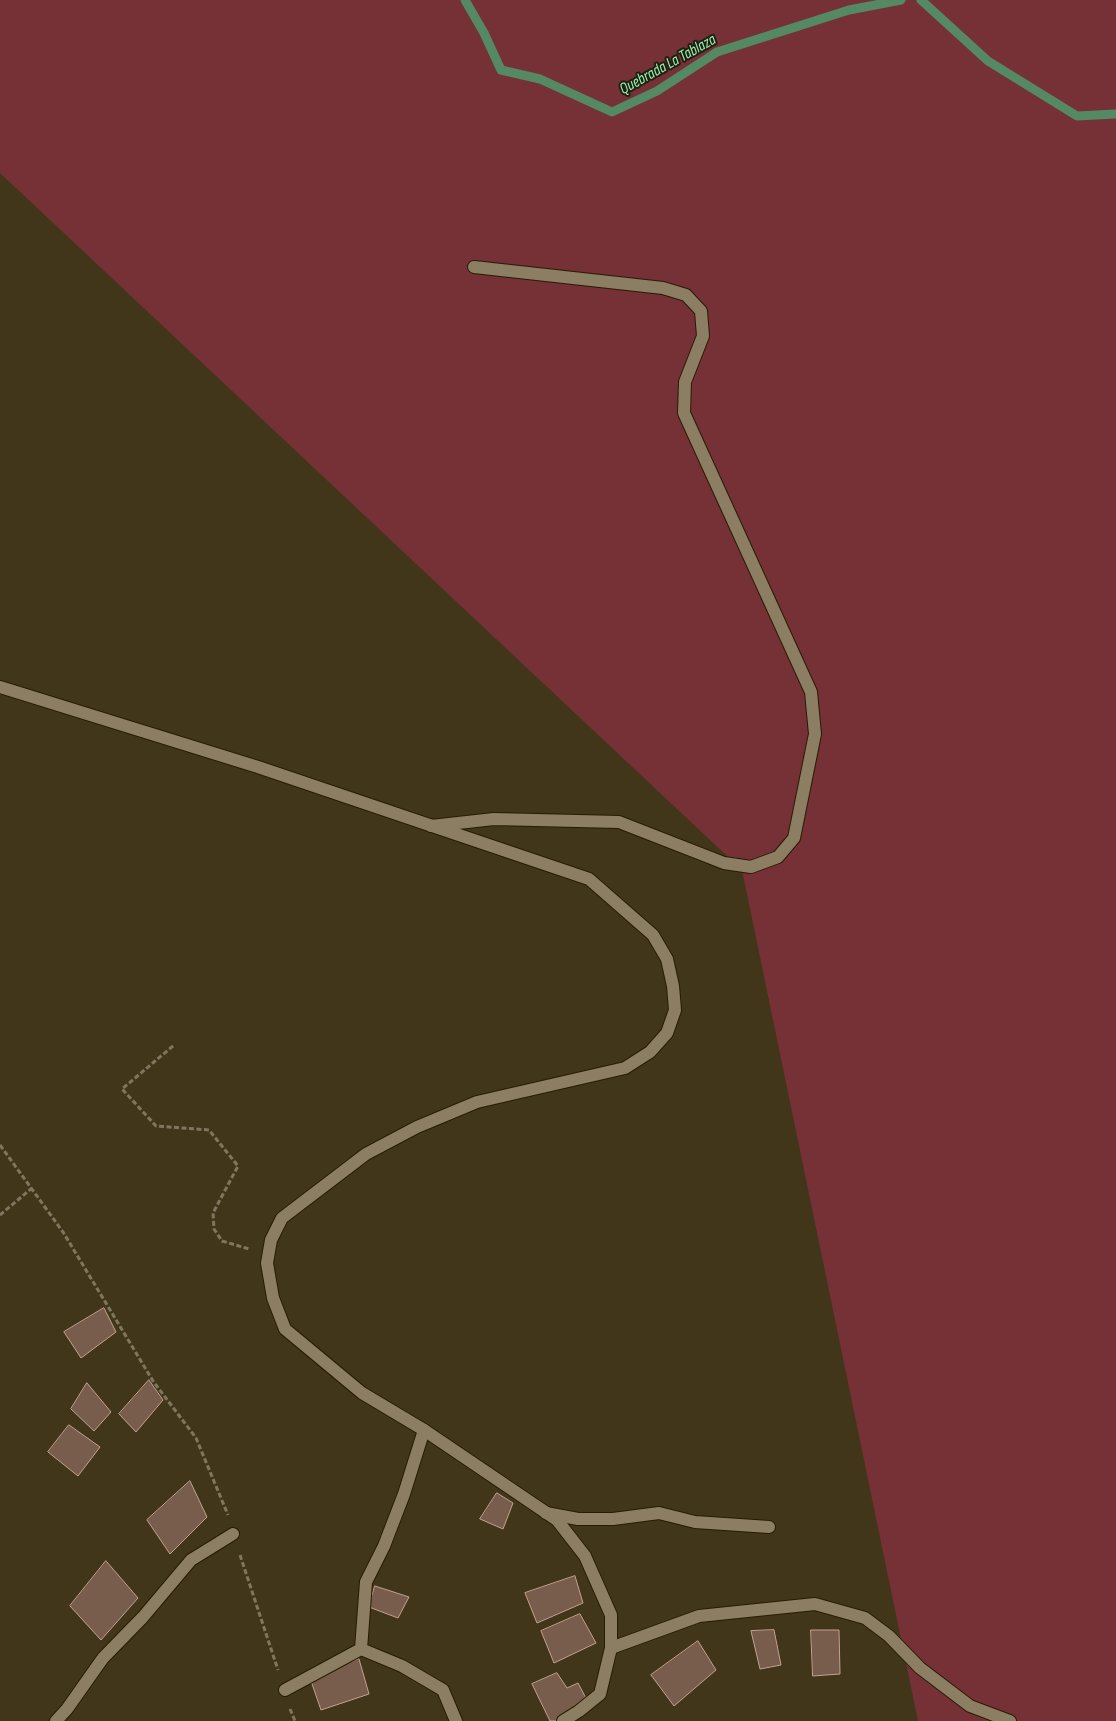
<!DOCTYPE html>
<html>
<head>
<meta charset="utf-8">
<style>
	body { margin:0 }
	canvas { display:block; background:#41351a }
</style>
</head>
<body>
<canvas width="1116" height="1721"></canvas>
<script>
const g = document.querySelector('canvas').getContext('2d');
g.lineJoin = 'round';
function paint(path, color) {
  g.fillStyle = color;
  g.fill(path, 'evenodd');
}
function stroke(path, color, width, dash) {
  g.strokeStyle = color;
  g.lineWidth = width;
  g.lineCap = dash ? 'butt' : 'round';
  g.setLineDash(dash || []);
  g.stroke(path);
}
function write(font, color, halo, rows, align = 'center') {
  g.font = font + ' "Sofia Sans Condensed",sans-serif';
  g.lineWidth = 4;
  g.setLineDash([]);
  g.textBaseline = 'middle';
  g.strokeStyle = halo;
  g.fillStyle = color;
  for (const [text, x, y, turn = 0] of rows) {
    g.save();
    g.translate(x, y);
    g.rotate((+turn || 0) * Math.PI / 180);
    g.textAlign = isNaN(turn) ? turn : align;
    if (halo) g.strokeText(text, 0, 0);
    g.fillText(text, 0, 0);
    g.restore();
  }
}
paint(new Path2D(`
	M0 0H1116V1721H918L742 870 0 173Z`), '#753135');
stroke(new Path2D(`
	M465 0 484 33 501 70 540 79 612 112 657 91 717 52 849 10 901 0
	M921 0 988 61 1077 116 1116 114`), '#548963', 9);
const building = new Path2D(`
	M104 1308 116 1332 81 1358 64 1332Z
	M149 1380 163 1400 136 1432 119 1414Z
	M87 1383 111 1412 94 1431 71 1409Z
	M69 1425 100 1447 78 1476 48 1452Z
	M190 1481 207 1517 170 1554 147 1520Z
	M497 1493 513 1503 503 1529 480 1519Z
	M106 1561 138 1598 101 1640 70 1606Z
	M575 1576 583 1603 537 1623 525 1593Z
	M375 1586 409 1597 398 1618 369 1607Z
	M580 1614 596 1643 554 1663 541 1631Z
	M774 1630 781 1665 760 1669 751 1631Z
	M811 1630H839L840 1674 813 1676Z
	M698 1641 716 1670 674 1706 651 1675Z
	M359 1659 369 1694 321 1710 310 1678Z
	M557 1673 567 1688 578 1683 588 1702 558 1721H550L532 1684Z`);
paint(building, '#785c4c');
stroke(building, '#c1a290', 1);
const lane = new Path2D(`
	M431 826 494 819 619 822 724 863 751 867 778 857 794 838 815 734 811 692 684 413 685 382 703 336 701 311 686 295 663 288 474 267
	M546 1513 578 1519H613L659 1513 695 1522 769 1527
	M361 1649 402 1666 443 1690 456 1721
	M285 1690 361 1649 366 1582 384 1546 404 1494 424 1430
	M56 1721 67 1709 103 1658 143 1617 191 1560 233 1534`);
const street = new Path2D(`
	M611 1648 699 1616 815 1604 865 1618 889 1636 920 1668 970 1706 1010 1721`);
const secondary = new Path2D(`
	M0 687 258 767 589 879 653 935 667 959 673 986 675 1010 667 1033 650 1052 625 1068 477 1102 417 1127 366 1154 282 1218 271 1240 267 1263 273 1298 285 1329 362 1393 424 1430 557 1520 585 1556 611 1615V1648L600 1694 579 1711 563 1721`);
stroke(lane, '#271c02', 14);
stroke(street, '#271c02', 14);
stroke(secondary, '#271c02', 14);
stroke(new Path2D(`
	M173 1046 122 1089 156 1126 209 1130 238 1166 213 1213 214 1229 222 1241 249 1249
	M0 1145 63 1232 153 1381 196 1438 228 1515
	M0 1215 32 1188
	M240 1555 278 1670
	M290 1709 295 1721`), '#807660', 3, [5, 2.5]);
stroke(lane, '#8c7e62', 12);
stroke(street, '#8c7e62', 12);
stroke(secondary, '#8c7e62', 12);
write('italic 16px', '#8ff4af', '#231d12', [
	["Quebrada La Tablaza",668,65,-29]
]);
</script>
</body>
</html>
